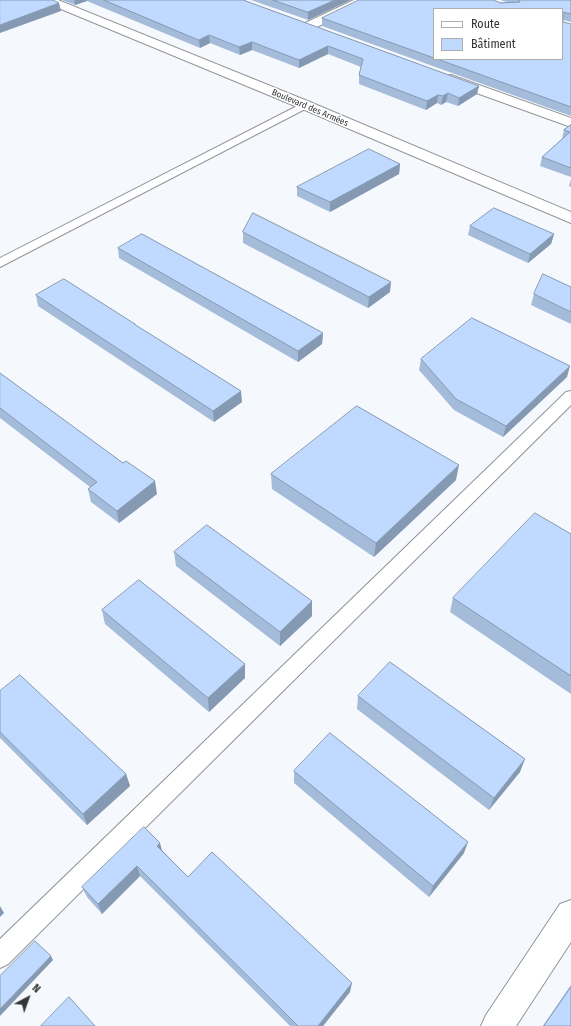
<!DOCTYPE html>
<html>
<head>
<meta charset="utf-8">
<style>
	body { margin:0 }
	#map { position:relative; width:571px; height:1026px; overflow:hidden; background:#f5f8fc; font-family:"Fira Sans Condensed",sans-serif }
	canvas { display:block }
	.legend { position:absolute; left:433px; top:8px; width:130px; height:52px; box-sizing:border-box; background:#fff; border:1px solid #aeaeaf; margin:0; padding:5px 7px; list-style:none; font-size:12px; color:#343537 }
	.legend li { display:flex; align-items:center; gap:8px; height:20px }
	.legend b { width:20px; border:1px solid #aeaeaf }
	.north { position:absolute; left:8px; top:978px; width:40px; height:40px; -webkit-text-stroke:3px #fff; paint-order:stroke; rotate:41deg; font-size:11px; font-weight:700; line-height:16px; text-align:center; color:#343537 }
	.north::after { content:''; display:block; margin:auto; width:14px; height:18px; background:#343537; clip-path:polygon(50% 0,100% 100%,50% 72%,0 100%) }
</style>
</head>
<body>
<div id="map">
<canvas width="571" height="1026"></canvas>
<ul class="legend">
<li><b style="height:5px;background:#fff"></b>Route</li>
<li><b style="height:11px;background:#bfdafe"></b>Bâtiment</li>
</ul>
<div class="north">N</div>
</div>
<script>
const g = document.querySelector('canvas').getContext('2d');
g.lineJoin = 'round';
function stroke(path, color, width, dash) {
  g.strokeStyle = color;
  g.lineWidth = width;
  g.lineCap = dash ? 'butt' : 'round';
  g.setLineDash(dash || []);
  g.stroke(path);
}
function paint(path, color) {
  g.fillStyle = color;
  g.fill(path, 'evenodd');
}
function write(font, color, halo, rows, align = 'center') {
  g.font = font + ' "Fira Sans Condensed",sans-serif';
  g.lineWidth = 3;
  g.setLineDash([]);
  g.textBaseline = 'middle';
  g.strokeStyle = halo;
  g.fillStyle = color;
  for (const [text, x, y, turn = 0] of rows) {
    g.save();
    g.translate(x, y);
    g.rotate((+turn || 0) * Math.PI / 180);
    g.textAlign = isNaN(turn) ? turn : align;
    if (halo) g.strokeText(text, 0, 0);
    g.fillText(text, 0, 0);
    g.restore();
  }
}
const service = new Path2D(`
	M305 102 309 103 310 105 309 107 0 267V258Z
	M571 391V405L8 964 0 968V939L566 392Z`);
const minor = new Path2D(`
	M354 0H369L367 2 311 30H303L301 27 303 24Z
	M451 75 571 118V127L446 82 444 79 446 76Z
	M571 900V942L516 1026H481L486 1015 560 904Z`);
const tertiary = new Path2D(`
	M42 0H58L310 102 571 212V223L300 108 44 2Z`);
stroke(service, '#939599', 2);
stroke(minor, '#939599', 2);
stroke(tertiary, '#939599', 2);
paint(service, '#fff');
paint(minor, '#fff');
paint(tertiary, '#fff');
paint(new Path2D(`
	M62 0H243L479 86 477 94 458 106 446 102 441 105 437 103 426 110 359 84V75L361 67 328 54 299 68 252 50 240 55 210 43 200 48 87 1 75 5Z
	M251 0H351L308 20Z
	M500 0H571V22L563 20V22L571 24V116L322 26V18L507 2ZM434 9 562 59H434Z
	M571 125V177L540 166 542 157 562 139 564 130Z
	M400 164 399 174 330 212 297 196V187Z
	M571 179V187L569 186Z
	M470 226 554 234 551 244 528 263 468 235Z
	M243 232 390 292 368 308 243 243Z
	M118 248 323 333 322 344 298 362 119 258Z
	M571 287V324L531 305 534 294Z
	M36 295 136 326 242 402 214 422 38 306Z
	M421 359 567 377 503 437 454 410 419 370Z
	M0 373 157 494 119 523 91 502 88 489 90 487 0 418Z
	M271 474 456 480 374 557 272 489Z
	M571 534V694L450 612 453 598Z
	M174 552 312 616 280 646 176 566Z
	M102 610 245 664V678L209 712 105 624Z
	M0 691 126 774 130 786 87 825 0 738Z
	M358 696 520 772 489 810 357 709Z
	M294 771 464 853 429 897 294 783Z
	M162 850 188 877 350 992 323 1026H290L140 876 102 914 87 897 82 887Z
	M571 985V1026H543Z`), '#a4bbda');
paint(new Path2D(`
	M74 0H87V1L75 5Z
	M335 0H351L308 20V12Z
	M59 3 61 11 0 33V25Z
	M209 35 210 43 200 48 199 40Z
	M252 42V50L240 55 239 47Z
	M328 46V54L299 68V60Z
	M479 86 477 94 458 106 459 98Z
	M448 93 446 102 441 105 443 96Z
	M438 95 437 103 426 110 427 101Z
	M400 164 399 174 330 212V202Z
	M554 234 551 244 528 263 530 254Z
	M391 282 390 292 368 308 369 297Z
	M323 333 322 344 298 362V351Z
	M570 366 567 377 503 437 506 426Z
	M241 391 242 402 214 422 213 411Z
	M459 465 456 480 374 557 376 543Z
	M155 481 157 494 119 523 117 511Z
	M312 601V616L280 646V632Z
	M245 664V678L209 712 208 698Z
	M525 759 520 772 489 810 494 798Z
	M126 774 130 786 87 825 83 814Z
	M468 842 464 853 429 897 433 886Z
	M160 843 163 854 157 846Z
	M137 866 140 876 102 914 98 904Z
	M0 906 4 913 0 917Z
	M51 956 53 960 0 1016V1009Z
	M352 983 350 992 323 1026H318Z`), '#8699b2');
const building = new Path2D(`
	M0 0H53L59 3 0 25Z
	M104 0H243L479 86 459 98 448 93 443 96 438 95 427 101 359 75 363 59 328 46 299 60 252 42 239 47 209 35 199 40Z
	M273 0H335L308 12Z
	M359 0H493L501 3 520 2 519 0H571V14L563 12V22L571 24V107L437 59H562V9H434V58L322 18Z
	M571 125V168L542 157 570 132 564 130Z
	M369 149 400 164 330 202 297 187Z
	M494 208 554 234 530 254 470 226Z
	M253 213 391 282 369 297 243 232Z
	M142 234 323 333 298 351 118 248Z
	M543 274 571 287V312L534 294Z
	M64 279 135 324H134L241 391 213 411 36 295Z
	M472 318 570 366 506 426 456 399 421 359Z
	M0 373 123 463 126 461 155 481 117 511 88 489 97 482 0 408Z
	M357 406 459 465 376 543 271 474Z
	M535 513 571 534V676L453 598Z
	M207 525 312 601 280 632 174 552Z
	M139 580 245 664 208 698 102 610Z
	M390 662 525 759 494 798 358 696Z
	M20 675 126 774 83 814 0 732V691Z
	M330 733 468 842 433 886 294 771Z
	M144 827 160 843 157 846 188 877 212 852 352 983 318 1026H298L137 866 98 904 82 887Z
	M35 941 51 956 0 1009V976Z
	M571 987V1026H544Z
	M69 997 95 1026H41Z`);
paint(building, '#bfdafe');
stroke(building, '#8699b2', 1);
write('9px', '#343537', '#fff', [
	["Boulevard des Armées",310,108,23]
]);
</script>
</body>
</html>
